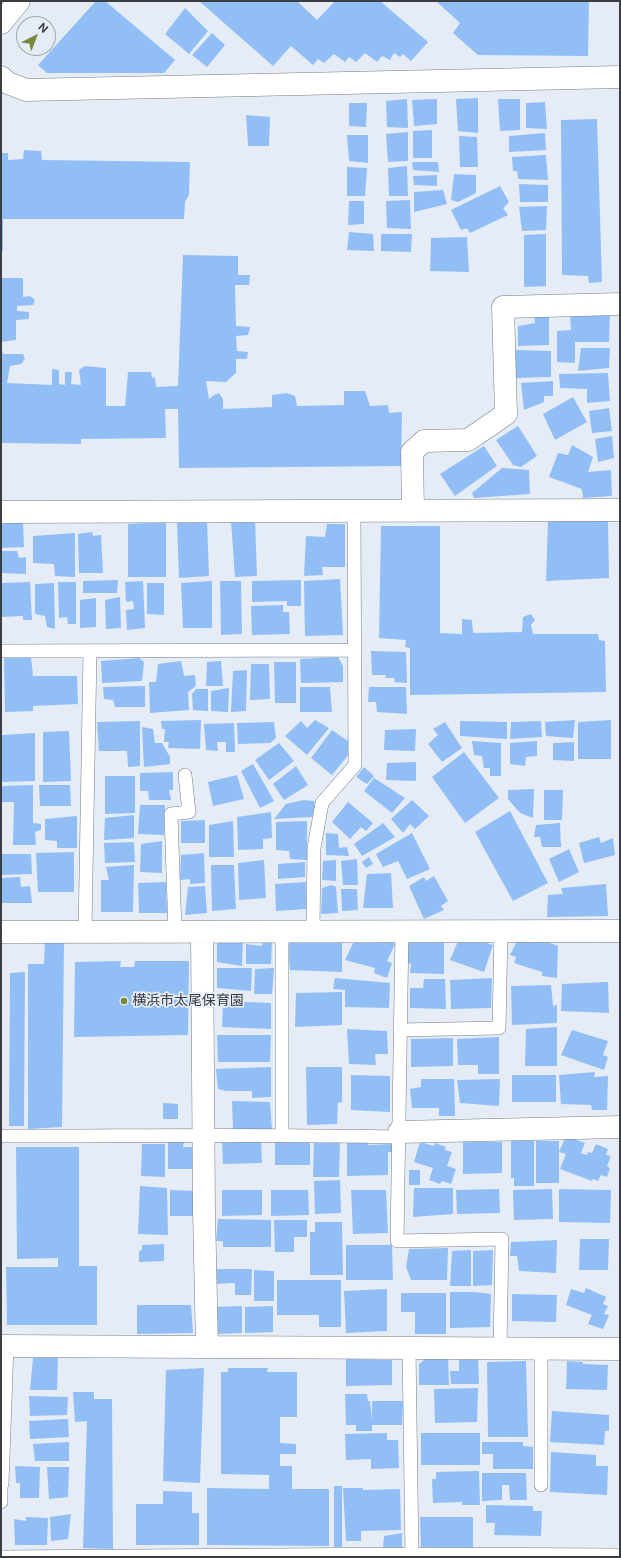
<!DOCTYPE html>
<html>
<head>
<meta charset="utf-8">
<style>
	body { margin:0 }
	#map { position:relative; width:621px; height:1558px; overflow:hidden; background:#e5ecf5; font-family:Inter,sans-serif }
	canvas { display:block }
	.frame { position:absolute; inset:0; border:2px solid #3a3d41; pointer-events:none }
	.north { position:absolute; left:16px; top:16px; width:40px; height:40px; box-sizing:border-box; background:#e5ecf5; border:1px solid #a1a6ad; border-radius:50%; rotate:42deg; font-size:11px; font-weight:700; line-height:16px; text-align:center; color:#3a3d41 }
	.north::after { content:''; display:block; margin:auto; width:14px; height:18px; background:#798836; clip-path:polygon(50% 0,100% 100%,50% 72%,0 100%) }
</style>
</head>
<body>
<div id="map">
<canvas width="621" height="1558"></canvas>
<div class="frame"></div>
<div class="north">N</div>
</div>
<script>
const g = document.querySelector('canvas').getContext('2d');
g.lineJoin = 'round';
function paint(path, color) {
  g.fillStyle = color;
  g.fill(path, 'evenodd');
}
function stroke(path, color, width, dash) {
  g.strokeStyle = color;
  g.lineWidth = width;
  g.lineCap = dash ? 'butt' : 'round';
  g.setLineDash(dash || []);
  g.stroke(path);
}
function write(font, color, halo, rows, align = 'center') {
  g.font = font + ' Inter,"Noto Sans JP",sans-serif';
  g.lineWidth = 3.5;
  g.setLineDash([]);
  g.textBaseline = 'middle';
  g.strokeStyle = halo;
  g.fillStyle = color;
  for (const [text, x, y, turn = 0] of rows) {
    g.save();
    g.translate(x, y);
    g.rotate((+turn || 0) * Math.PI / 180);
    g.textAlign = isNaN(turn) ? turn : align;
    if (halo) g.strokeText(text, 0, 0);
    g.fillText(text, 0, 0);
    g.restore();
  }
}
paint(new Path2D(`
	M96 1H105L175 60 164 73H47L38 65Z
	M199 1H297L317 20 335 1H380L428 42 411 61 403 54 400 57 394 53 390 60 382 56 377 62 365 53 356 62 349 57 345 62 334 54 324 63 318 59 313 65 291 46 273 66Z
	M436 1H589L588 56 478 55 453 33 460 23Z
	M185 8 208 31 189 54 165 34Z
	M212 33 225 45 207 67 192 55Z
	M478 98V133L458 131 456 99Z
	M407 99 408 128 387 127 386 101Z
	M437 99V124L414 126 412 100Z
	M498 99H520V130L500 131Z
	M545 102 547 129 526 128V103Z
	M349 103H367L366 127 349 126Z
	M246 115 270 117 269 146H248Z
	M597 119 602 282 589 283 588 276 562 275 561 120Z
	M432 130V158H413V131Z
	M408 132V161L388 162 386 134Z
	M545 133 546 150 509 152V136Z
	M347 135H368V163L349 161Z
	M459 136 477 137 478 167H460Z
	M24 150 41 151 42 160 190 162 189 195 185 202 184 219H3V251H1V153H8V160L23 159Z
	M546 155 548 180 518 179 517 171H513L512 157Z
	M412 162H438L439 172 413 170Z
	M407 166 408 196H389L388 168Z
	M347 167 367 168 365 196H347Z
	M454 174 476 175V193L458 202 451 200Z
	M437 175V186L414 185 413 176Z
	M519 184 548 185V202H520Z
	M500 186 509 202 503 208 508 215 470 233 467 228 461 230 451 210Z
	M443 190 447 204 414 212V192Z
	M410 200 411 229 387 228 386 201Z
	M349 201H364V224L348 225Z
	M547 206 546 230 522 231 519 207Z
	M349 232 373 234 374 251 347 250Z
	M381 234H412L411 252 381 251Z
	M546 234V286L524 287V235Z
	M467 237 469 272 430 271 431 238Z
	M183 255 238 256V275H250L249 285H235L236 326 250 327 248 335 236 336 237 351 248 352 247 359H236V373L226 382 206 381 209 399 214 395 219 393 223 399V409L272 407V395L287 393 295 396 297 406 344 405V391H365L370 406 388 405 389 413 402 412 401 466 179 468 178 409H165L166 438 81 439V444L1 443V345L3 354H23L25 359 21 364 10 366 7 383 52 385V369L59 370V384L65 385V372H72L71 384 81 385 79 370 85 366 106 368V406H125L128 372H151L152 378 155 377 156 387 178 386Z
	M1 278H23V297L30 296 35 300 33 305 17 306V311L29 312V319L16 320V340L1 342Z
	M534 313H549V345L518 346V326L535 323Z
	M570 313H610L609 342H575V363L557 362V331L571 330Z
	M581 348H610L609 368 578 371Z
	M516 350 551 351V377L516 378Z
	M608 373 610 401 587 403V389L560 388 559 374Z
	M553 381V396H544V402L524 410 521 383Z
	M573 397 587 422 555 440 543 414Z
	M609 408 612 431 592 433 589 411Z
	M518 426 537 456 521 467 513 465 496 440Z
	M612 436 614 458 598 462 595 439Z
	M572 445 593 457 588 472 611 470 612 496 583 498 582 489 549 477 558 453 568 455Z
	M484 446 497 466 455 496 440 474Z
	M502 468 529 470 530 494 474 498 472 493Z
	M255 519 257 576 235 577 231 521Z
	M207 520 209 576 179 578 177 523Z
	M548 520H608L609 578 546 581Z
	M23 522 24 547 1 548V524Z
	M166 522V577H128V524Z
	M327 524H345V567H322L323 575 304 576 306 536 325 537Z
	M381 526H440V633L462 634V619L472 620 473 633 522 632 523 617 531 614 535 620 531 625 533 634H598L599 640 605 641 606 692 410 695V648L405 647 406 640 379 638Z
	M92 532 93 536 101 535 103 573H79L78 534Z
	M75 533V577L55 576 54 564 33 563V536Z
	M1 551H17L19 558 26 557V574L1 573Z
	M340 579 343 635 305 636 304 581Z
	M118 580 117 593H83V581Z
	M301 580V606H287V601L252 602V581Z
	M143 581 145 628 127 630 126 610 134 609 133 601 126 602 125 582Z
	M212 581V628H183L181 583Z
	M220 581H241L242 634 221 635Z
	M30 582 32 620H23V616L1 617V583Z
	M58 582H76V624H68L67 617 59 618Z
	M54 583 55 629 47 627 45 616 35 614V584Z
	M147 583H164V615L147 614Z
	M120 597 121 628 106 629 105 600Z
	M96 598V627L80 628V600Z
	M283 605V612H289L290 634 252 635 251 606Z
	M371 651 406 652 407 683 394 682 395 678H385L386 675H372Z
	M4 657H31L33 676H77L78 704 33 706V711L5 712Z
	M338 657 343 666V682L301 683 300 659Z
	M139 658 144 662 142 681 102 683 101 661Z
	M181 661 184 676 195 675 196 686 188 692 189 710 150 713 149 682H156L158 664Z
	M221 661 223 686H206L207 662Z
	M274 662H296V703H275Z
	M251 664H269L270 699 250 700Z
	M247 670 246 711 231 712 233 671Z
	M145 686V707H115L113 700 104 699 103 687Z
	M300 687H330L332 712H300Z
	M369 687H406L407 714 377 712 376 702H368Z
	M229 688 228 712 211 711V691Z
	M196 689H208V711L193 710 192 694Z
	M201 720 200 749 168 748 169 742H164L165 729H162L161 721Z
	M315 720 329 728 307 755 285 736 301 721 307 728Z
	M575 720 573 738 546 736 545 722Z
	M611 720V759H578V722Z
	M140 721V766L128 767 127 751H99L97 722Z
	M460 721 507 722V739L460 736Z
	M541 721 542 737 510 739 511 722Z
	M274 722 276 738 270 743 238 744 237 723Z
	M445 722 462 748 442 762 428 744 438 735 433 729Z
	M234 723 235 752H226V742H217L218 751 206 750 204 724Z
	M142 727 153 729 155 743H162L170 757V764L144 767Z
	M416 729 415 751 384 750 385 730Z
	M332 730 348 741 349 754 332 775 311 758Z
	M69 731 71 781 43 782V732Z
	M35 733V781L1 782 2 735Z
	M472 741 501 743V776H490V768H484L482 756 474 755Z
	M537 741V756L526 757 525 766 510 764V743Z
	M574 742V761L553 760V743Z
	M279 743 294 761 269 780 255 760Z
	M464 752 499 798 465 823 432 777Z
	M416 762V781L386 780 387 763Z
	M253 764 274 801 260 808 241 771Z
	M296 766 308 785 284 800 273 784Z
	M364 767 374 776 367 784 356 777Z
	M173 772V790H169L171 800H149L148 791H140V773Z
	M237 775 244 799 213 806 208 782Z
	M105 776H135V813L105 814Z
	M374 778 405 798 392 813 364 791Z
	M33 785V823L41 824V830L35 832 36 845H13L14 802H1V786Z
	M39 785H70L71 806H40Z
	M534 789 533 818 520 813 508 799V790Z
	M544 790H563L562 820H544Z
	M304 800 314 801 316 809 312 817 274 819 286 804Z
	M412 800 429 816 415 829 410 824 403 833 391 819Z
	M348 802 373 823 366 831 361 827 350 839 332 822Z
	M140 805H165L164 835 138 834Z
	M510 811 548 883 513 901 475 832Z
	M271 812 272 838 263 839V849L238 850 237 817Z
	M134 815V838L104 840 105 818Z
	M77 816V848H57V841L45 840V819Z
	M205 820V843H181V821Z
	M233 821 234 857H209V825Z
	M307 821V860L290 859 289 851 276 850V822Z
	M383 823 395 837 362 856 354 844Z
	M560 823 561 847H542L540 837H534L536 825Z
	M326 833 338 834 339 848 347 847 349 856 326 855Z
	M412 833 430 869 407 879 398 861 383 867 376 854Z
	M599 837 601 843 613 838 615 855 584 863 579 843Z
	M162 841V873L140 872 141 844Z
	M134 842 135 862 105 863 104 843Z
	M569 849 579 872 559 882 549 859Z
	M74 852V892H38L36 853Z
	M204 853 205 883 190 884V879L180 880 181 855Z
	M1 854H31L32 874 1 875Z
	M369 857 373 864 366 868 362 862Z
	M357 859 358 885H343L341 861Z
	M264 860 266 898 239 900 238 863Z
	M336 860V881L322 880 323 861Z
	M305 862V877L278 879V864Z
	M134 865 133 912H101V880H109L106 867Z
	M211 865H234L236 909 212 911Z
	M391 873 393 908H363L367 874Z
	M434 876 448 901 441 906 444 910 424 919 409 886 424 877 426 881Z
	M20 877 21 887 30 886 32 903H2L1 878Z
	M166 882 167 913H139L138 883Z
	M306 882V909L276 911 275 884Z
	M606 884 608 916 547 917 548 895 563 894 561 888Z
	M331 885 336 887 338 913 321 914 322 888Z
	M205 886 207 913 185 915 188 887Z
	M341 889H357L358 910 342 911Z
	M358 933 381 935 395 944 387 961 392 963 387 978 374 973 375 968 345 960Z
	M461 934 493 945 484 972 450 960Z
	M534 937 558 946 557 978 542 976V972L514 963 516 957 510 955 518 939 532 943Z
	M444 938V974L410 973 411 964 407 963 408 939Z
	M243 939 242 966 217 962V940Z
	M287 939H342V972L290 970Z
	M45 940 64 941 62 1127 28 1129V964H44Z
	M263 940 272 941 271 964H246V944L262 946Z
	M121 961 120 967H134L135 961H189L188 1035 74 1037 75 962Z
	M217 968H252L251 991 217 988Z
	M274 968 272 994H254L255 969Z
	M25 972 24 1126H9L10 973Z
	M335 978 390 983 389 1008 345 1007V990L333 989Z
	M492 978 491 1008 451 1009 450 980Z
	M424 979H445L446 1009 410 1008V988H423Z
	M608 982 609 1013 561 1011 562 984Z
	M551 985 553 1006 557 1005V1023L512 1025 511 986Z
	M342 992V1025L295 1027 296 993Z
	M223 1001 271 1003V1029L222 1027Z
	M557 1027V1066H525L526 1029Z
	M347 1029 387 1031 388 1054H375L376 1065 349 1064Z
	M572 1030 608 1041 603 1055 608 1057 604 1070 561 1055Z
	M217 1035H271L270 1062H218Z
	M499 1037V1074H478V1065H458L457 1039Z
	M453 1038V1066L411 1067V1039Z
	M271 1067V1097L252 1098V1091H226L218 1089 216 1069Z
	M306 1067H342V1102L338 1103 337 1124 307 1125Z
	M595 1072 594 1077 608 1076 607 1110H592L591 1105 561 1104 559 1075Z
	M351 1075 390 1076V1112L351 1110Z
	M512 1075H556V1102H512Z
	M421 1079H454L455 1116H439V1108H412L410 1089 421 1087Z
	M500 1079 499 1106 460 1103 457 1080Z
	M232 1101 270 1102 272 1130 233 1129Z
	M163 1103 178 1104V1119H163Z
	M566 1136 585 1143 581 1153 587 1155 588 1152 592 1153 596 1144 608 1149 606 1155 611 1156 607 1166 610 1168 607 1177 601 1175 598 1181 593 1179 592 1181 560 1169 566 1154 559 1152Z
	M184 1141 183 1147H198L197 1169H168V1142Z
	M261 1141 262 1163 223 1164 222 1143Z
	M347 1141H368V1145L392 1144V1152H388V1175L347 1176Z
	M511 1141H534V1186H514V1178H511Z
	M536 1141H559V1183H536Z
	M275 1142H310V1165H275Z
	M314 1142 340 1143 339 1177H313Z
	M420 1142 434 1146 435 1143 446 1147 445 1150 452 1152 447 1166 456 1169 451 1184 442 1181 440 1184 429 1180 433 1168 414 1162Z
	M463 1142H502V1173L463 1174Z
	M142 1144H165V1177L141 1176Z
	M16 1147H79V1266H97V1325H7L6 1267H58V1258L17 1259Z
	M409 1170H420V1185H409Z
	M340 1180 341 1213 315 1214 314 1181Z
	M140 1186 167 1188 168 1235 138 1234Z
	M414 1188H453V1214L413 1217Z
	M499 1189 500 1213 457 1214 456 1190Z
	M552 1189 553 1219 514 1220 513 1190Z
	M559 1189 611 1190 610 1223 559 1222Z
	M170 1190 199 1191V1216H170Z
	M222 1190H262V1215L222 1216Z
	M271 1190H308L309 1215 271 1216Z
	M351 1190H386L388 1233 353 1234Z
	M218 1219 271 1220V1247H223V1241H216Z
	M274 1220H307V1237H294V1252H275Z
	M315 1222H342L343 1275H310V1232H315Z
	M580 1239H609L608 1270H579Z
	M557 1240 556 1273 519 1271 517 1256H510L511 1242Z
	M164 1244V1261L139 1262V1251L142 1250V1245Z
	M346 1245H392L393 1280H346Z
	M448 1248 447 1280H411L406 1267 409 1249Z
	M471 1250V1286H450L452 1251Z
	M493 1250 492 1285 473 1286V1251Z
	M215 1269H252L251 1295H235V1283L215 1284Z
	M254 1270 274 1271V1301H254Z
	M277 1280H341V1327H319V1315H277Z
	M586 1288 606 1297 603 1304 608 1306 604 1314 609 1315 603 1329 588 1324 592 1315 566 1305 571 1289 584 1293Z
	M387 1289V1331L346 1333 344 1291Z
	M450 1292H474L491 1294 490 1327 450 1328Z
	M401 1293H446V1334H415V1312H401Z
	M512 1294 557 1295 556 1322 512 1321Z
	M137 1305H191L193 1333 137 1334Z
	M242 1306V1333L215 1334 214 1307Z
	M273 1306V1332L245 1333V1307Z
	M431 1354H448L449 1385H419V1364Z
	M459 1355H478L479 1384H451L450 1371H459Z
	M33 1358H58L57 1390H30Z
	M346 1359 392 1360V1385L346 1386Z
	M526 1361 528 1437H488L487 1362Z
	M567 1361 583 1362V1364L608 1365 607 1390 566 1389Z
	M204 1368 200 1483 163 1481 166 1370Z
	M228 1368H268L267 1372H297V1417H280V1443L296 1444V1454H280V1466H292V1489H329V1546L207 1545V1488L269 1489V1475L221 1474V1372H228Z
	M478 1388 477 1422 435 1423 434 1389Z
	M73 1392H94V1399H112L113 1549 83 1548 87 1421 75 1422Z
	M345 1394H367L368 1401H370L372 1421V1401H403L402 1425H372V1431H356V1425H346Z
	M29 1396 68 1397 67 1415 30 1416Z
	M552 1411 609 1415V1431H605L604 1445 550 1442Z
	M68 1419 69 1437 30 1439 29 1421Z
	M387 1433V1440H398L399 1468 371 1469V1459L346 1460 345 1434Z
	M421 1433H480V1465H421Z
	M69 1442V1461H35L33 1444Z
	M482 1442H523V1446L533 1447V1469H493V1454H482Z
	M551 1452 596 1455V1466H608L607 1495 550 1492Z
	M15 1466 40 1467 39 1498H20V1483H16Z
	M47 1467H69L68 1497 49 1499Z
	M479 1471 480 1505H462V1502L433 1503 432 1479H436V1472Z
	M482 1473H526L527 1500H510L509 1485H502V1500L482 1501Z
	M334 1486H342V1547H334Z
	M343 1488H363V1490L400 1489 401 1530 361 1531V1541H346Z
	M163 1491 192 1492V1513H199V1545H136V1504H163Z
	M486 1505 533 1506V1511H542L541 1536 494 1535 495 1523H486Z
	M71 1514 68 1539 51 1541 50 1517Z
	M26 1517 48 1518 47 1545H15L14 1519 26 1521Z
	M420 1517H473V1548L421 1547Z
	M402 1533V1550L383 1549 384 1536Z`), '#92bef6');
const service = new Path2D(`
	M1 651 354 650
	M402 931 397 1241 502 1239 500 1348
	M85 932 90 651
	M175 932 171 814 189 812 185 775
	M313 932 314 848 322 803 355 765 354 511
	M400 1030 499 1028 501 931
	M282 1134V931
	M1 1136C134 1136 266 1134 399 1137
	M409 1348 412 1557
	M1 1484V1502
	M2 1484 7 1346
	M541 1485V1348
	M1 1557 412 1554 620 1555`);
const minor = new Path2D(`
	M1 77 8 83 26 90 620 77
	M413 511 412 452 424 441 468 440 506 414 503 307 620 304
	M1 512 620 510
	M1 932 620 931
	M202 932 204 1211 207 1347
	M399 1132 620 1127
	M1 1346 620 1349`);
const tertiary = new Path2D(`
	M1 23 19 1`);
stroke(service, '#767d85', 14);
stroke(minor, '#767d85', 23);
stroke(tertiary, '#767d85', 23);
stroke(service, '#fff', 13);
stroke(minor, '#fff', 22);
stroke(tertiary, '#fff', 22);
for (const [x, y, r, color] of [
	[124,1001,4,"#798836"]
]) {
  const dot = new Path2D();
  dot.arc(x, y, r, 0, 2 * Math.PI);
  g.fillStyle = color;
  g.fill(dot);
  stroke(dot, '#e5ecf5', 1.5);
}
write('14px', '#3a3d41', '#e5ecf5', [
	["横浜市太尾保育園",132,1001]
], 'left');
</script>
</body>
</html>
